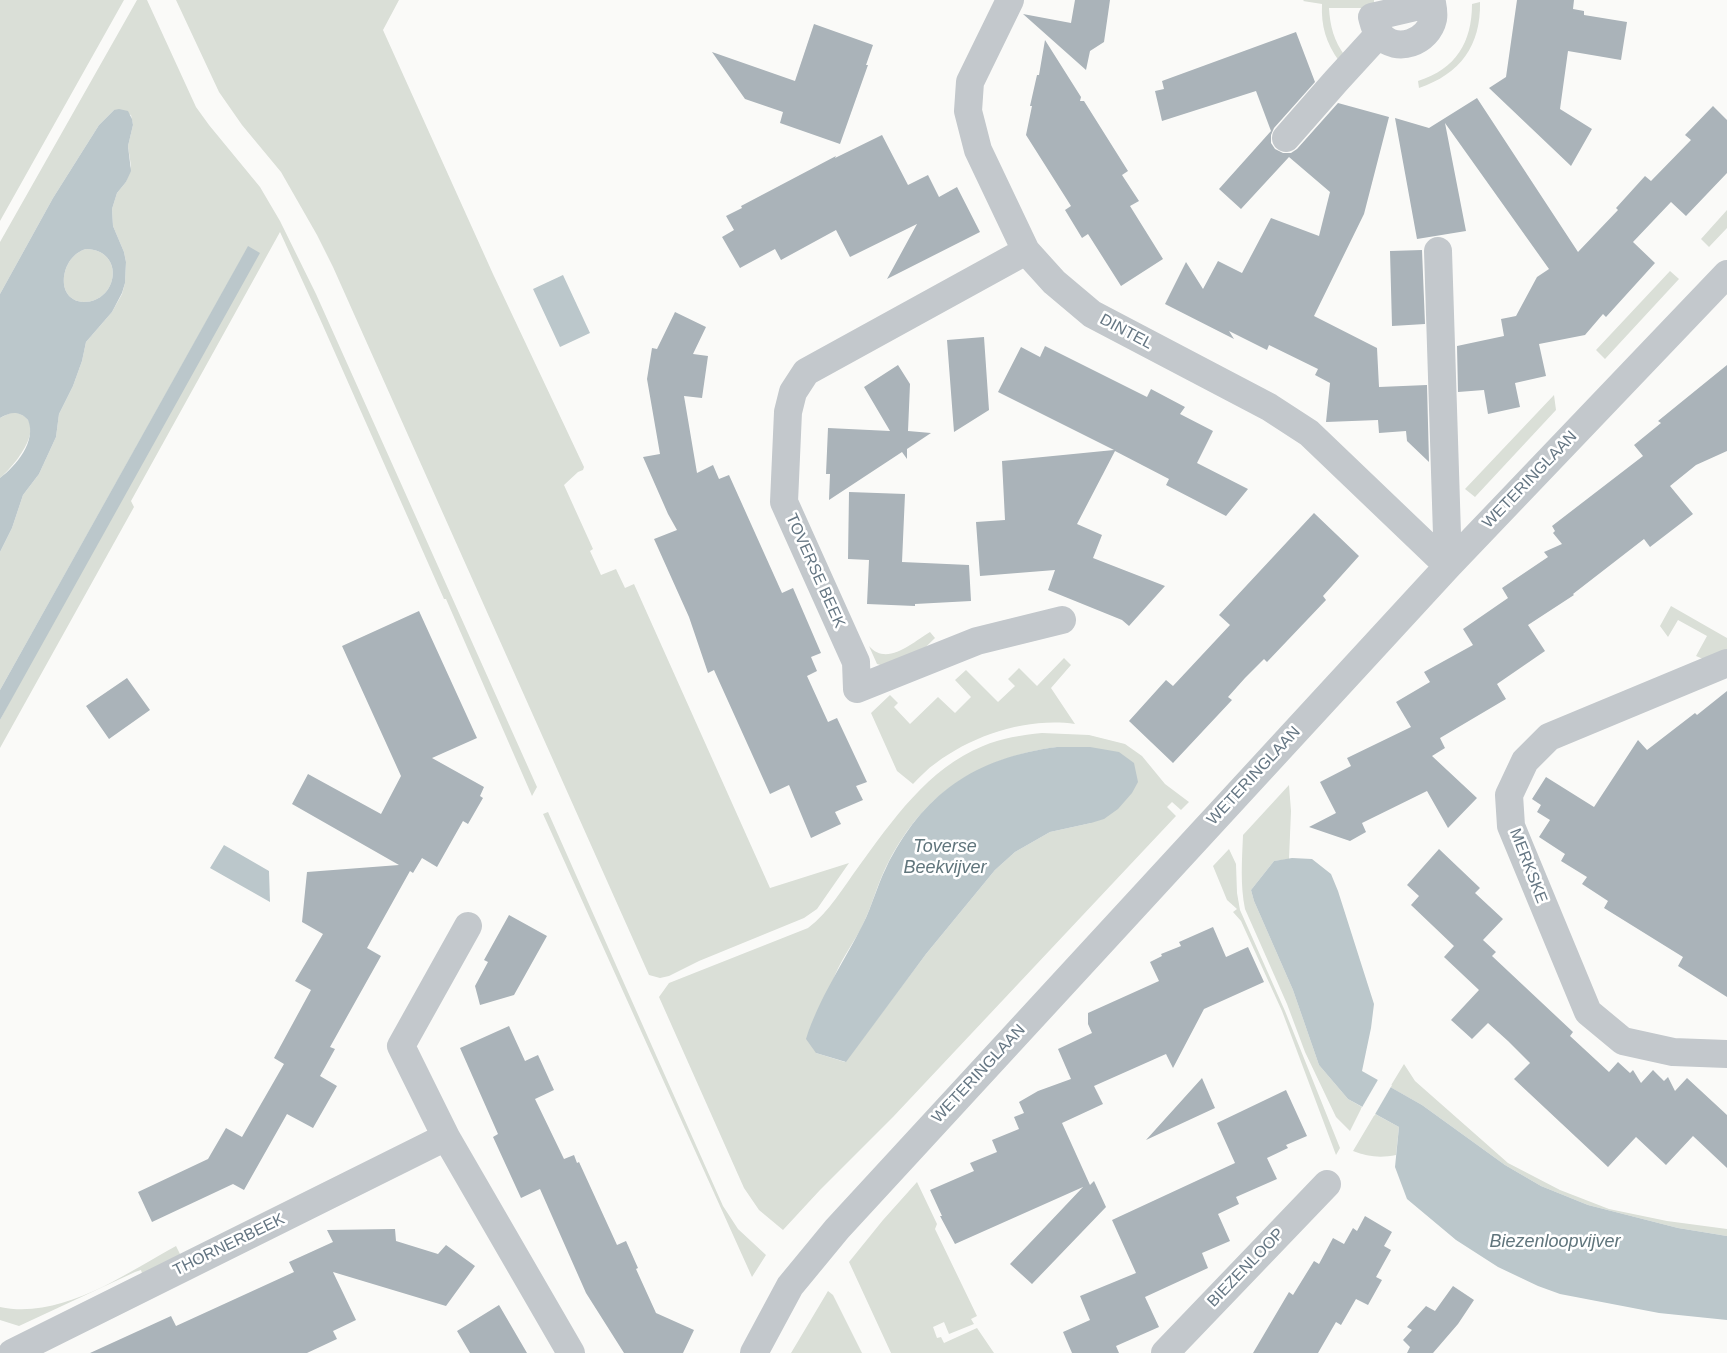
<!DOCTYPE html>
<html>
<head>
<meta charset="utf-8">
<style>
	body { margin:0 }
	canvas { display:block; background:#fafaf8 }
</style>
</head>
<body>
<canvas width="1727" height="1353"></canvas>
<script>
const g = document.querySelector('canvas').getContext('2d');
g.lineJoin = 'round';
function paint(path, color) {
  g.fillStyle = color;
  g.fill(path, 'evenodd');
}
function stroke(path, color, width, dash) {
  g.strokeStyle = color;
  g.lineWidth = width;
  g.lineCap = dash ? 'butt' : 'round';
  g.setLineDash(dash || []);
  g.stroke(path);
}
function write(font, color, halo, rows, align = 'center') {
  g.font = font + ' Arial,sans-serif';
  g.lineWidth = 5;
  g.setLineDash([]);
  g.textBaseline = 'middle';
  g.strokeStyle = halo;
  g.fillStyle = color;
  for (const [text, x, y, turn = 0] of rows) {
    g.save();
    g.translate(x, y);
    g.rotate((+turn || 0) * Math.PI / 180);
    g.textAlign = isNaN(turn) ? turn : align;
    if (halo) g.strokeText(text, 0, 0);
    g.fillText(text, 0, 0);
    g.restore();
  }
}
paint(new Path2D(`
	M0 0H124L0 221Z
	M137 0H147L196 107 209 125 260 187 280 221 316 294 537 787 532 796 446 599H444L320 319 280 232 131 501 134 507 0 748V720L248 247 0 690V552L12 528 23 495 39 474 56 437 59 414 73 386 82 361 86 342 112 312 122 294 125 283 126 262 124 252 113 226 112 209 117 193 126 182 131 166 128 146 133 125 131 115 114 110 99 125 53 198 0 294V242Z
	M176 0H399L383 30 493 274 584 467 583 470 578 472 564 485 593 549 590 551 601 575 616 569 625 588 634 584 770 888 849 863 817 909 804 918 699 961 669 976 660 978 649 975 333 267 317 235 281 172 242 125 219 92Z
	M1304 0H1374V3L1369 8H1329C1330 26 1334 41 1345 56L1339 61C1326 43 1321 26 1322 4L1303 1Z
	M1480 2C1481 46 1460 74 1419 88L1418 81C1456 69 1472 42 1472 4Z
	M1727 210V228L1709 247 1701 239Z
	M86 249C126 250 118 302 84 302 54 301 60 256 86 249Z
	M1670 271 1679 279 1605 359 1596 350Z
	M1554 395 1556 410 1475 497 1465 489Z
	M12 412C53 418 16 465 0 478V418Z
	M1671 606 1727 638V651L1703 659 1696 656 1707 636 1678 620 1668 637 1660 626Z
	M930 632 935 638 901 671 877 664 869 646C887 667 913 642 930 632Z
	M1064 658 1071 665 1051 688 1075 724C1028 717 973 735 936 763 927 769 920 777 913 784L897 771 871 713 890 695 898 703 894 707 910 724 938 697 955 713 971 697 955 680 966 670 998 702 1015 686 1008 679 1019 668 1037 686Z
	M1042 733 1089 735 1125 744 1142 756 1165 784 1189 802 1181 810 1172 802 1167 807 1176 816 893 1117 820 1190 783 1230 759 1210 744 1188 659 997 669 983 808 928C829 912 843 888 859 866 892 821 928 768 983 746 1001 738 1022 735 1042 733ZM1057 747H1090L1091 823 1050 832 1015 852 995 870 926 954 845 1062 816 1053C821 1030 825 1005 832 983 839 961 855 942 864 922 872 905 877 886 885 869 920 795 977 758 1057 747Z
	M1289 785 1291 811 1289 859 1274 861 1251 890 1254 901 1293 990 1319 1065 1348 1099 1362 1107 1350 1131 1336 1117 1305 1052 1287 1004 1245 909C1240 885 1242 860 1243 835Z
	M548 812 723 1206 738 1229 766 1255 752 1277 543 814Z
	M1229 849 1236 864 1237 893 1240 910 1285 1011 1340 1148 1336 1155 1282 1011 1241 921 1233 912 1237 909 1227 900 1213 866Z
	M1404 1064 1415 1081 1508 1163 1560 1190 1609 1209 1667 1221 1727 1229V1236L1678 1228 1588 1205 1541 1186 1505 1165 1422 1105 1390 1087Z
	M1375 1114 1399 1127 1396 1155C1381 1158 1368 1157 1353 1151Z
	M917 1182 937 1224 935 1229 977 1316 971 1319 974 1324 949 1334 944 1322 933 1327 937 1338 941 1337 944 1343 977 1328 994 1353H891L849 1262 883 1220Z
	M176 1246 182 1258 143 1277 141 1270 135 1272 19 1326 0 1320V1307C61 1320 125 1274 176 1246Z
	M828 1291 833 1295 862 1353H791Z`), '#dadfd7');
paint(new Path2D(`
	M119 109 128 111 132 119 133 125 128 146 131 171 126 182 117 193 112 209 113 226 124 252 126 262 125 283 122 293 112 312 86 342 82 361 73 386 59 414 56 437 39 474 23 495 12 528 0 552V478C16 466 37 441 28 420 19 410 10 412 0 418V294L53 198 99 125 114 110ZM86 249C126 250 118 302 84 302 54 301 60 256 86 249Z
	M248 246 260 253 0 720V690Z
	M563 275 590 333 560 347 533 289Z
	M1057 747H1090L1119 752 1134 763 1138 782 1132 793 1118 809 1104 819 1091 823 1050 832 1015 852 995 870 926 954 846 1062 816 1053 806 1039C819 998 844 962 863 924 872 906 877 886 886 868 923 793 975 758 1057 747Z
	M224 845 269 871 270 902 210 868Z
	M1292 858 1312 859 1331 874 1338 891 1374 1004 1371 1028 1362 1071 1422 1105 1505 1165 1541 1186 1588 1205 1678 1228 1727 1236V1320L1659 1313 1560 1294 1538 1286 1498 1267 1456 1240 1407 1199 1395 1167 1399 1127 1348 1099 1319 1065 1293 990 1254 901 1251 890 1274 861Z`), '#bbc7cb');
paint(new Path2D(`
	M1379 1078 1392 1085 1374 1116 1361 1109Z`), '#fafaf8');
paint(new Path2D(`
	M1075 0H1110L1104 42 1090 51 1086 70 1023 14 1071 23Z
	M1517 0H1574L1573 9 1584 11V15L1627 22 1621 60 1568 51 1560 109 1592 129 1571 166 1489 88 1506 77Z
	M814 24 873 45 866 65H868L840 144 780 123 783 112 745 99 712 52 795 81Z
	M1296 32 1315 82 1274 128 1271 135V143L1275 149 1283 153H1291L1297 149 1338 103 1389 117 1364 214 1314 316 1377 348 1379 387 1427 385 1429 462 1407 441 1406 431 1379 433 1378 420 1326 422 1330 383 1315 375 1318 369 1269 345 1267 350 1229 331 1234 339 1165 304 1186 262 1203 289 1218 261 1242 273 1271 218 1319 236 1330 192 1289 157 1241 209 1219 189 1271 131 1256 91 1162 121 1155 91 1164 89 1162 81Z
	M1045 40 1081 97 1080 101H1084L1128 171 1122 175 1139 201 1130 206 1163 259 1121 286 1088 234 1082 238 1065 210 1071 206 1026 135 1032 106H1030L1037 75H1039Z
	M1477 98 1578 252 1618 210 1616 208 1645 176 1651 181 1691 140 1685 135 1713 106 1727 120V173L1686 216 1671 202 1633 242 1655 263 1606 317 1603 314 1585 335 1539 344 1546 376 1515 383 1520 407 1488 414 1484 390 1458 392 1457 346 1504 336 1501 319 1516 316 1537 277 1549 269 1445 123 1466 231 1417 239 1395 118 1429 128Z
	M882 135 908 185 928 175 939 197 957 187 980 232 887 279 917 224 850 257 836 230 781 260 775 249 740 268 722 237 734 230 726 216 742 208 741 206 836 156 835 158Z
	M1422 250 1425 324 1392 326 1390 251Z
	M675 312 706 327 693 354 708 356 702 398 684 396 697 473 713 465 719 479 729 475 782 593 793 588 821 653 811 657 817 671 807 676 828 722 837 718 867 782 856 786 863 800 835 812 841 824 811 838 789 785 770 794 714 670 708 673 689 617 654 539 677 530 668 514 643 457 660 454 647 379 652 348 657 349Z
	M984 337 989 410 954 432 947 340Z
	M1045 346 1147 397 1151 389 1185 407 1180 414 1213 431 1197 463 1248 489 1226 516 1166 485 1169 479 1115 451 1077 524 1102 535 1093 558 1165 586 1129 626 1122 620 1048 590 1055 570 980 576 976 522 1005 520 1002 461 1114 450 998 392 1021 347 1040 357Z
	M898 365 910 384 908 431 931 433 907 449V459L902 452 829 500 830 474H826L828 428 890 431 864 387Z
	M1727 365V451L1696 465 1670 486 1693 514 1650 547 1644 539 1573 594 1574 595 1528 625 1545 651 1497 684 1506 699 1440 738 1445 748 1432 756 1477 798 1448 828 1427 791 1362 823 1366 832 1350 841 1309 827 1336 813 1320 782 1351 766 1347 758 1411 727 1396 702 1430 682 1424 672 1473 645 1463 629 1508 598 1502 588 1548 557 1544 552 1562 544 1553 533 1555 531 1552 526 1643 456 1634 445 1661 423 1658 421Z
	M849 492 905 494 902 562 969 565 971 601 915 604V606L867 604 869 560 848 559Z
	M1314 513 1359 556 1323 596 1326 600 1267 662 1264 659 1245 678 1228 697 1232 700 1173 763 1129 721 1166 680 1173 686 1230 625 1219 615Z
	M419 611 477 738 432 758 484 787 480 796 483 798 468 824 463 821 437 867 422 858 413 873 410 871 367 948 381 956 330 1047 335 1049 320 1076 337 1086 313 1128 287 1114 244 1190 233 1184 152 1222 138 1192 208 1159 226 1128 242 1137 284 1064 274 1058 311 990 295 981 323 934 302 922 307 872 399 865 292 804 308 774 381 814 401 776 342 646Z
	M127 678 150 710 109 739 86 706Z
	M1727 691V997L1678 966 1683 957 1604 908 1608 901 1582 884 1587 877 1561 861 1565 854 1539 837 1550 820 1537 812 1541 805 1532 799 1546 777 1594 807 1638 740 1647 750 1695 713 1697 715Z
	M1439 849 1480 888 1475 893 1503 919 1483 940 1496 952 1492 956 1573 1032 1570 1036 1609 1072 1618 1062 1630 1073 1633 1070 1641 1083 1653 1070 1664 1081 1668 1077 1675 1091 1687 1078 1727 1115V1168L1693 1136 1666 1165 1636 1137 1608 1167 1514 1079 1530 1063 1508 1041 1488 1023 1472 1039 1451 1020 1479 990 1444 957 1454 946 1411 905 1419 896 1407 885Z
	M509 915 547 936 514 995 480 1005 475 986 488 962 484 960Z
	M1213 927 1226 957 1248 947 1264 982 1204 1009 1173 1068 1166 1054 1094 1086 1103 1104 1062 1123 1090 1185 1094 1181 1106 1207 1032 1284 1010 1264 1083 1187 955 1244 940 1216H942L930 1190 974 1171 970 1163 997 1152 992 1140 1019 1129 1014 1117 1024 1113 1019 1102 1038 1091 1071 1079 1058 1049 1092 1033 1088 1024V1013L1159 981 1150 962 1162 956 1161 954 1181 946 1179 942Z
	M509 1026 525 1061 538 1055 554 1090 535 1099 564 1159 574 1155 577 1163 579 1162 617 1245 626 1241 638 1268 636 1269 656 1313 694 1330 683 1353H624L586 1293 540 1189 521 1198 493 1137 498 1134 460 1048Z
	M1202 1078 1215 1108 1146 1140Z
	M1286 1090 1307 1136 1286 1145 1288 1148 1267 1158 1277 1179 1236 1197 1239 1204 1218 1214 1230 1241 1202 1253 1208 1268 1145 1297 1159 1327 1116 1346 1119 1353H1072L1063 1332 1090 1320 1080 1296 1136 1273 1112 1220 1235 1163 1217 1123Z
	M1365 1216 1392 1232 1384 1246 1391 1250 1376 1277 1382 1280 1368 1305 1356 1299 1341 1325 1336 1322 1318 1353H1253L1289 1292 1293 1295 1314 1261 1319 1264 1333 1238 1344 1244 1353 1228 1357 1231Z
	M395 1229 396 1241 438 1254 446 1245 475 1266 446 1306 333 1272 356 1320 333 1331 337 1339 307 1353H90L171 1316 176 1326 294 1272 289 1262 333 1242 327 1230Z
	M1453 1286 1474 1300 1458 1324 1433 1353H1407L1410 1347 1403 1340 1412 1330 1407 1327 1426 1306 1435 1311Z
	M499 1305 527 1353H470L457 1331Z`), '#aab3b9');
stroke(new Path2D(`
	M1010 0 970 82 968 111 978 150 1026 251 1054 282 1092 314 1269 407 1309 433 1448 566
	M1432 3C1433 8 1434 14 1433 19 1428 42 1397 54 1380 35 1375 30 1374 24 1372 17Z
	M1286 138 1336 81 1379 34
	M1026 251 806 372 793 392 788 412 784 502 856 662 857 689 977 641 1062 620
	M1438 251 1448 566
	M1727 663 1549 737 1525 761 1509 795 1511 826 1588 1012 1623 1041 1673 1052 1727 1054
	M446 1137 401 1046 468 926
	M12 1353 446 1137 571 1353
	M754 1353 790 1286 837 1229 1448 566 1727 274
	M1165 1353 1327 1184`), '#c3c8cc', 28);
write('16px', '#657683', '#fff', [
	["DINTEL",1126,332,28],
	["WETERINGLAAN",1530,480,-46],
	["TOVERSE BEEK",815,571,66],
	["WETERINGLAAN",1254,776,-47],
	["MERKSKE",1528,866,69],
	["WETERINGLAAN",979,1074,-47],
	["THORNERBEEK",229,1245,-26],
	["BIEZENLOOP",1246,1268,-46]
]);
write('italic 18px', '#60757c', '#fff', [
	["Toverse",945,847],
	["Beekvijver",945,868],
	["Biezenloopvijver",1555,1242]
]);
</script>
</body>
</html>
